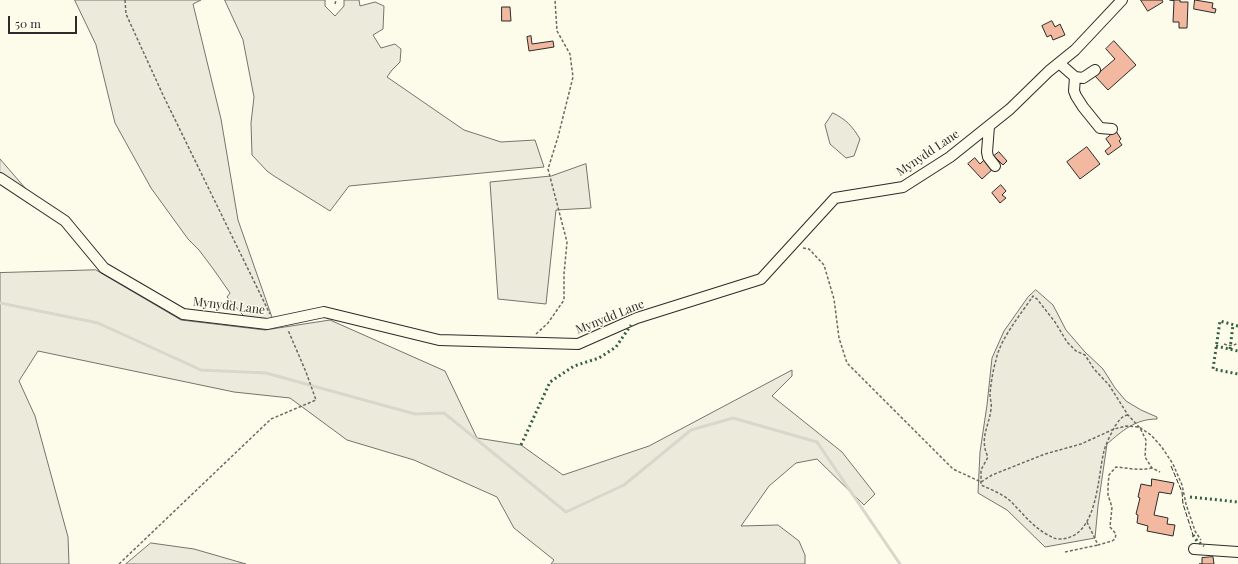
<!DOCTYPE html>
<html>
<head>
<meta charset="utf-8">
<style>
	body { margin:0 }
	#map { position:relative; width:1238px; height:564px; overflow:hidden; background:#fdfbea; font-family:"Playfair Display",serif }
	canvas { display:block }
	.scale { position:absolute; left:8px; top:16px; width:69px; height:18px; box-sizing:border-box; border:2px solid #2b2b2b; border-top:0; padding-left:5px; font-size:12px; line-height:14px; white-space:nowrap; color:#2b2b2b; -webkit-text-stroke:3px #fdfbea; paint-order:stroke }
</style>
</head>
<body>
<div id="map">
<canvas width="1238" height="564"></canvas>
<div class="scale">50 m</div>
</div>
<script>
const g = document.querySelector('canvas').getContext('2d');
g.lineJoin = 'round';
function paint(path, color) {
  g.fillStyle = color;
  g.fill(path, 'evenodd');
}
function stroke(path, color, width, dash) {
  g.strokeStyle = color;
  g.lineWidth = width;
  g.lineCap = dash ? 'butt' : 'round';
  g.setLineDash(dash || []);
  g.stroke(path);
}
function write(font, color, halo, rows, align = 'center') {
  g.font = font + ' "Playfair Display",serif';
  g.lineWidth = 3;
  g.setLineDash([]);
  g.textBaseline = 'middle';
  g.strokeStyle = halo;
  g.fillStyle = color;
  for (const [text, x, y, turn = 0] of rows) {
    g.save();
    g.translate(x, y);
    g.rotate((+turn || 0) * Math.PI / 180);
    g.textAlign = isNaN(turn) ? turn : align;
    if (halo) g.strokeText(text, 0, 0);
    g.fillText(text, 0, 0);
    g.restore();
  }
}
const green = new Path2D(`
	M75 0H201L193 4 221 119 238 220 274 323 249 322 227 297 230 293 214 270 199 250 188 239 151 188 115 123 96 45Z
	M225 0H325V6L335 16 344 6V0H359L360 6 375 2 384 6 383 29 373 35 381 48 395 44 401 49 400 62 392 70 387 77 464 130 501 142 535 140 544 167 349 186 330 211 274 176 267 171 252 155 251 123 254 97 243 40Z
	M833 113C847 120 852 126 860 139L854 156 846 158 830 144 825 125Z
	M0 159 39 204 0 178Z
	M586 164 591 208 556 210 546 304 498 299 490 182 551 176Z
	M96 270 181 320 265 330 330 320 445 371 477 438 521 445 563 475 649 446 792 370V376L772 396 842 452 875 494 864 505 817 459 796 463 769 486 741 526 778 525 799 541 805 555V564H551L554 560 514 528 497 497 414 460 347 440 290 398 234 392 38 351 19 381 35 416 68 537 69 564H0V273Z
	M1036 290 1053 305 1066 330 1085 352 1103 369 1115 388 1126 401 1141 410 1157 417V419C1135 419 1122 431 1107 444L1098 506 1095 538 1045 547 1007 510 978 493 980 452 987 405 992 358 1004 331 1028 297Z
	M151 543 194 549 246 564H126Z`);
paint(green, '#ecebdb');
stroke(green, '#74746e', 1);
stroke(new Path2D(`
	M0 303 98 323 201 370 266 373 415 414 444 413 566 512 624 485 691 430 733 418 817 442 900 564`), '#d8d7c9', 3);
const building = new Path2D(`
	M1141 0H1162L1163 2 1148 11Z
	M1170 0H1180V2H1188L1187 28H1179V22H1173L1174 1Z
	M1195 0 1213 3 1212 8 1216 9 1215 13 1194 9Z
	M502 7H510L511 21H502Z
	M1052 21 1055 27 1060 24 1065 35 1053 40 1051 35 1047 37 1042 26Z
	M531 36 532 44 553 41 554 47 529 51 527 37Z
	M1114 41 1136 65 1108 90 1095 76 1115 59 1106 49Z
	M1116 131 1121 139 1119 141 1122 145 1108 155 1105 151 1111 146 1106 139Z
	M1087 147 1100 164 1080 179 1067 162Z
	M999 152 1007 161 1003 165 994 156Z
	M975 158 980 164 985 159 994 168 982 179 968 164Z
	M1001 185 1006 191 1002 195 1006 198 1000 203 992 193Z
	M1152 479 1174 483 1171 494 1159 492 1154 515 1168 518 1167 524 1175 525 1173 536 1147 531 1148 526 1137 523 1138 515 1136 514 1140 498 1138 497 1141 484 1151 486Z
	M1213 557 1214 564H1199H1202V558Z`);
paint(building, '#f2b8a0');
stroke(building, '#2b2b2b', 1);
const minor = new Path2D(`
	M1059 63 1075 77 1083 78 1095 70
	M1075 77 1074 91 1076 96 1083 107 1100 128 1112 129
	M989 126 987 152 988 157 995 166
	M0 178 65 221 104 268 183 314 267 324 324 312 439 340 578 344 637 318 761 279 835 198 903 187 950 157 1010 109 1049 71 1075 50 1122 0
	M1194 549 1238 552`);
stroke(minor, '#2b2b2b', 12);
stroke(new Path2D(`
	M125 0 126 14 163 95 270 314
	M335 4 336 0
	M803 248 809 249 824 265 834 299 839 338 847 363 953 469 981 482 992 475 1045 454 1081 444 1114 429 1126 426 1139 427 1151 435 1161 446 1173 464 1182 485 1186 504 1195 531 1201 540
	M536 334 548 323 564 300V274L567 242 548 169 558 137 573 77 570 54 557 31 555 0
	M1224 344C1229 346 1233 346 1238 343
	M1128 415C1121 416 1119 421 1115 426 1111 434 1106 443 1104 451 1097 479 1098 541 1057 539 1053 538 1050 536 1046 534 1035 527 1027 519 1019 510 1015 506 1012 502 1008 499 1000 493 990 489 981 485V470L988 457C979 438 989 427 991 409 992 404 990 399 990 394 991 383 993 370 996 360 1000 339 1021 314 1033 296L1037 299 1055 322 1067 342 1076 351 1085 355 1094 369 1109 385 1128 415 1140 428 1146 440 1145 457 1152 468 1160 472
	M1087 522 1098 545 1112 541 1115 539 1116 534 1110 527 1112 507 1108 495V486L1109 475 1116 467C1128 468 1139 471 1152 468
	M1065 552 1098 545
	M119 564 271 419 316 400 306 372 288 330`), '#6a6964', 1.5, [3, 2]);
stroke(minor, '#fdfbea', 10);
stroke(new Path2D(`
	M1238 326 1220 321 1213 369 1238 374
	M1216 346 1238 351
	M1230 349 1233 325
	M521 445 550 382 574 366 599 358 616 347 631 325
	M1190 497 1238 502
	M1193 535 1197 541 1204 546`), '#34623c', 3, [2, 3]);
stroke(new Path2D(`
	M1171 466 1182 492 1183 504 1193 535`), '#2b2b2b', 1, [5, 2]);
write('12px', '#2b2b2b', '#fdfbea', [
	["Mynydd Lane",928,153,-34],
	["Mynydd Lane",229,306,7],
	["Mynydd Lane",610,317,-22]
]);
</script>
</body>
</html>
